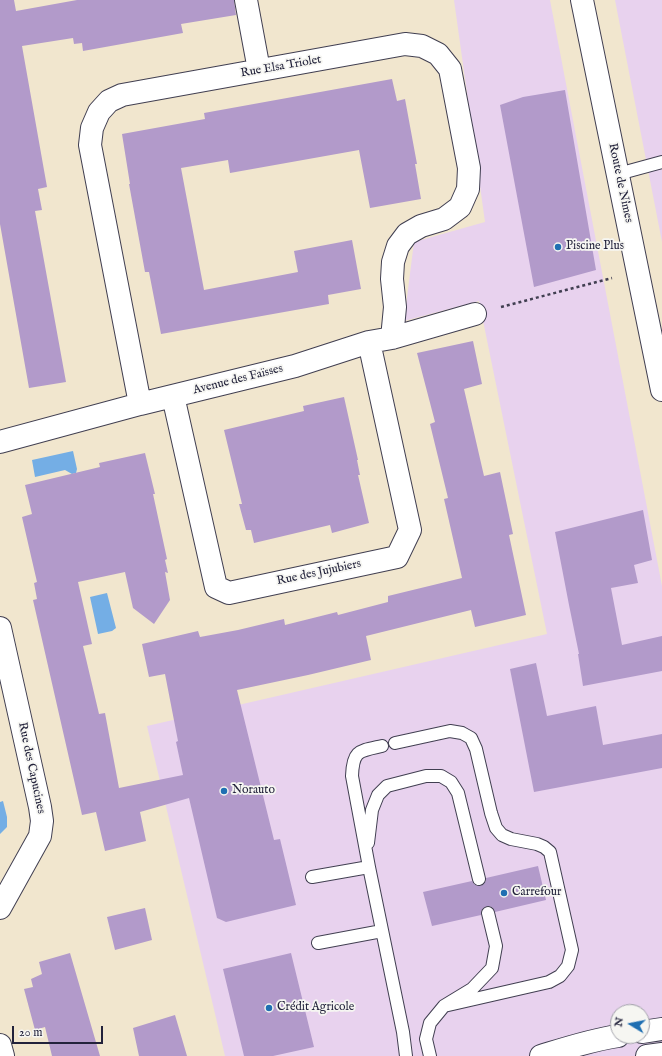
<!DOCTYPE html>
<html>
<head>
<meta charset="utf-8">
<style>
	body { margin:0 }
	#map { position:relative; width:662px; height:1056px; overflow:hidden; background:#f1e6ce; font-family:"IM FELL English",serif }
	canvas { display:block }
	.north { position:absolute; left:610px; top:1004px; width:40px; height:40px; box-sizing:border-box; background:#f6f6f2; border:1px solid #a1a1a9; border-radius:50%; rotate:280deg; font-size:11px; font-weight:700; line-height:16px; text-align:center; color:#22223b }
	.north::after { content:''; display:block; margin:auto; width:14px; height:18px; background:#1f6fb2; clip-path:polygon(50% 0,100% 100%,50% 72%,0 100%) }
	.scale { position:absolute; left:12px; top:1026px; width:91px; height:18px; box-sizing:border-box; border:2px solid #22223b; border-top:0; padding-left:5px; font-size:12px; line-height:14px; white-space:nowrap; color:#22223b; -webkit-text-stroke:3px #f6f6f2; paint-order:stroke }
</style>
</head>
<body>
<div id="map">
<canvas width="662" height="1056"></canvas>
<div class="north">N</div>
<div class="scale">20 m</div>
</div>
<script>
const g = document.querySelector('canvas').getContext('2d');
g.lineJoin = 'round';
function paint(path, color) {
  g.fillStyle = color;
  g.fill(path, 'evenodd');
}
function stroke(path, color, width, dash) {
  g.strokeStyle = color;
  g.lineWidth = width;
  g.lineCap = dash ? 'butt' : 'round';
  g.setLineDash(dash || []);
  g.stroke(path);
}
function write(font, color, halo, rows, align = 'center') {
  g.font = font + ' "IM FELL English",serif';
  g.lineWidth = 3.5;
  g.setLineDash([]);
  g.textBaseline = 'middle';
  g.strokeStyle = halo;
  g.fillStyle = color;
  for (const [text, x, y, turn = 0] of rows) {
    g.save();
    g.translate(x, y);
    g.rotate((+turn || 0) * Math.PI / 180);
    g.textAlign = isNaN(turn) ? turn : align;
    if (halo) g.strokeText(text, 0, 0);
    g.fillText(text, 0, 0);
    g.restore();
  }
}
paint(new Path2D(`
	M454 0H550L662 586V1056H225L147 726 547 634 479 301 404 321 414 242 485 222ZM618 1012H642V1036H618Z
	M615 0H662V242Z`), '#e8d2ee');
paint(new Path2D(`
	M73 451 77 469 76 473 72 474 65 470 35 477 32 460Z
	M107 593 116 628 112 631 98 634 90 597Z
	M3 801 7 817V827L0 834V802Z`), '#74aee5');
paint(new Path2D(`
	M0 0H14L16 11 77 0H234L236 15 181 24 183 33 83 51 82 43 74 44 73 38 22 46 47 187 38 189 42 210 35 211 66 382 29 388 0 224Z
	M392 79 397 101 405 99 417 164H415L421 199 370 208 359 150 230 173 228 160 181 168 204 290 298 272 294 251 352 240 361 289 328 295 329 304 161 334 149 272H145L129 184H130L122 134 205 119 204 113Z
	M565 90 596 270 534 287 500 105 523 97Z
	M473 341 482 384 464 389 484 476 500 472 513 534 509 535 526 615 475 627 471 610 366 636 371 660 308 675 237 690 274 840 280 839 296 905 226 922 217 918 189 798 140 812 146 841 105 851 96 812 82 815 33 600 37 599 34 583 37 582 22 517 32 514 25 485 100 467 99 463 145 453 155 494H153L167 559 165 560 168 573 165 572 170 600 154 624 133 608 125 572 78 582 92 644 83 646 99 714 105 713 119 788 183 775 176 742 178 741 165 674 149 677 142 644 198 631 200 637 238 630 284 619 285 625 337 612 338 615 388 602V596L462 578 444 499 448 498 430 424 435 422 417 353Z
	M344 397 358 460H357L360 475H358L369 523 332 533 330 525 254 543 251 530H246L239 504H242L224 430 304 411 303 406Z
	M643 510 652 560 634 565 638 583 611 588 622 645 662 636V671L583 686 578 654H579L569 605 555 532Z
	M536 663 547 716 596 706 603 745 662 734V768L534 792 510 669Z
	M538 866 546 900 495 912 493 908 490 906H487L483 908 481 911V915L432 926 423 892 472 881 474 884 477 886H480L484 884 486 881V878Z
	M145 908 152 940 115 950 107 917Z
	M70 953 100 1056H52L45 1027 35 1030 24 989 33 987 31 979 42 974 39 962Z
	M291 953 314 1047 273 1056H244L223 969Z
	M175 1015 187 1056H139L133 1028Z`), '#b29aca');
const lane = new Path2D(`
	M618 174 662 162
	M395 743 450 731 462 733 471 738 476 749 491 813 496 828 502 835 511 839 537 844 544 847 550 852 572 950 568 966 560 976 549 982 444 1006
	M382 746C359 751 353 750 352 776L369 867 403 1032 406 1056
	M368 843 372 810 378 795 387 786 426 776H441L451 782 458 793 479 879
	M312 877 369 867
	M318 943 382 931
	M430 1056 426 1039 430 1023 444 1006 472 989 492 968 496 946 488 913`);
const street = new Path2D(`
	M246 0 259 70
	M173 396 216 587 229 593 397 557 410 530 369 342
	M140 404 90 145 92 128 99 112 109 101 122 95 405 44 422 46 438 54 450 69 469 168 468 189 460 207 444 219 421 226 407 234 398 246 393 262 392 279 395 307 392 338
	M0 442 140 404 295 366 369 342 392 338 475 314
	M0 628 40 807 42 821 40 836 0 908
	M642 1032 662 1029
	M0 1045 3 1056
	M541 1056C567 1048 591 1040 618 1036
	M647 1056 662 1054`);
const primary = new Path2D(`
	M582 0 662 390`);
stroke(lane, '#413f51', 14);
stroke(street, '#413f51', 24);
stroke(primary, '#413f51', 24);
stroke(new Path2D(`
	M501 307 612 278`), '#413f51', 2.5, [3, 3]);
stroke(lane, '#fff', 12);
stroke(street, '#fff', 22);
stroke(primary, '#fff', 22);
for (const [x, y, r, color] of [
	[558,247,4,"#1f6fb2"],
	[224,791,4,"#1f6fb2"],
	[504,893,4,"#1f6fb2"],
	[269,1008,4,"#1f6fb2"]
]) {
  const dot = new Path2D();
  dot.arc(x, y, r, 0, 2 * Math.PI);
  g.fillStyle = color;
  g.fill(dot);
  stroke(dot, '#f6f6f2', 1.5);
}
write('12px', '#22223b', '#f6f6f2', [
	["Rue Elsa Triolet",281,67,-10],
	["Route de Nîmes",620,183,78],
	["Avenue des Faïsses",238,380,-14],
	["Rue des Jujubiers",319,573,-12],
	["Rue des Capucines",31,768,78]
]);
write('12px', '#22223b', '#f6f6f2', [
	["Piscine Plus",566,247],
	["Norauto",232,791],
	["Carrefour",512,893],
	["Crédit Agricole",277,1008]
], 'left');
</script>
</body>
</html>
